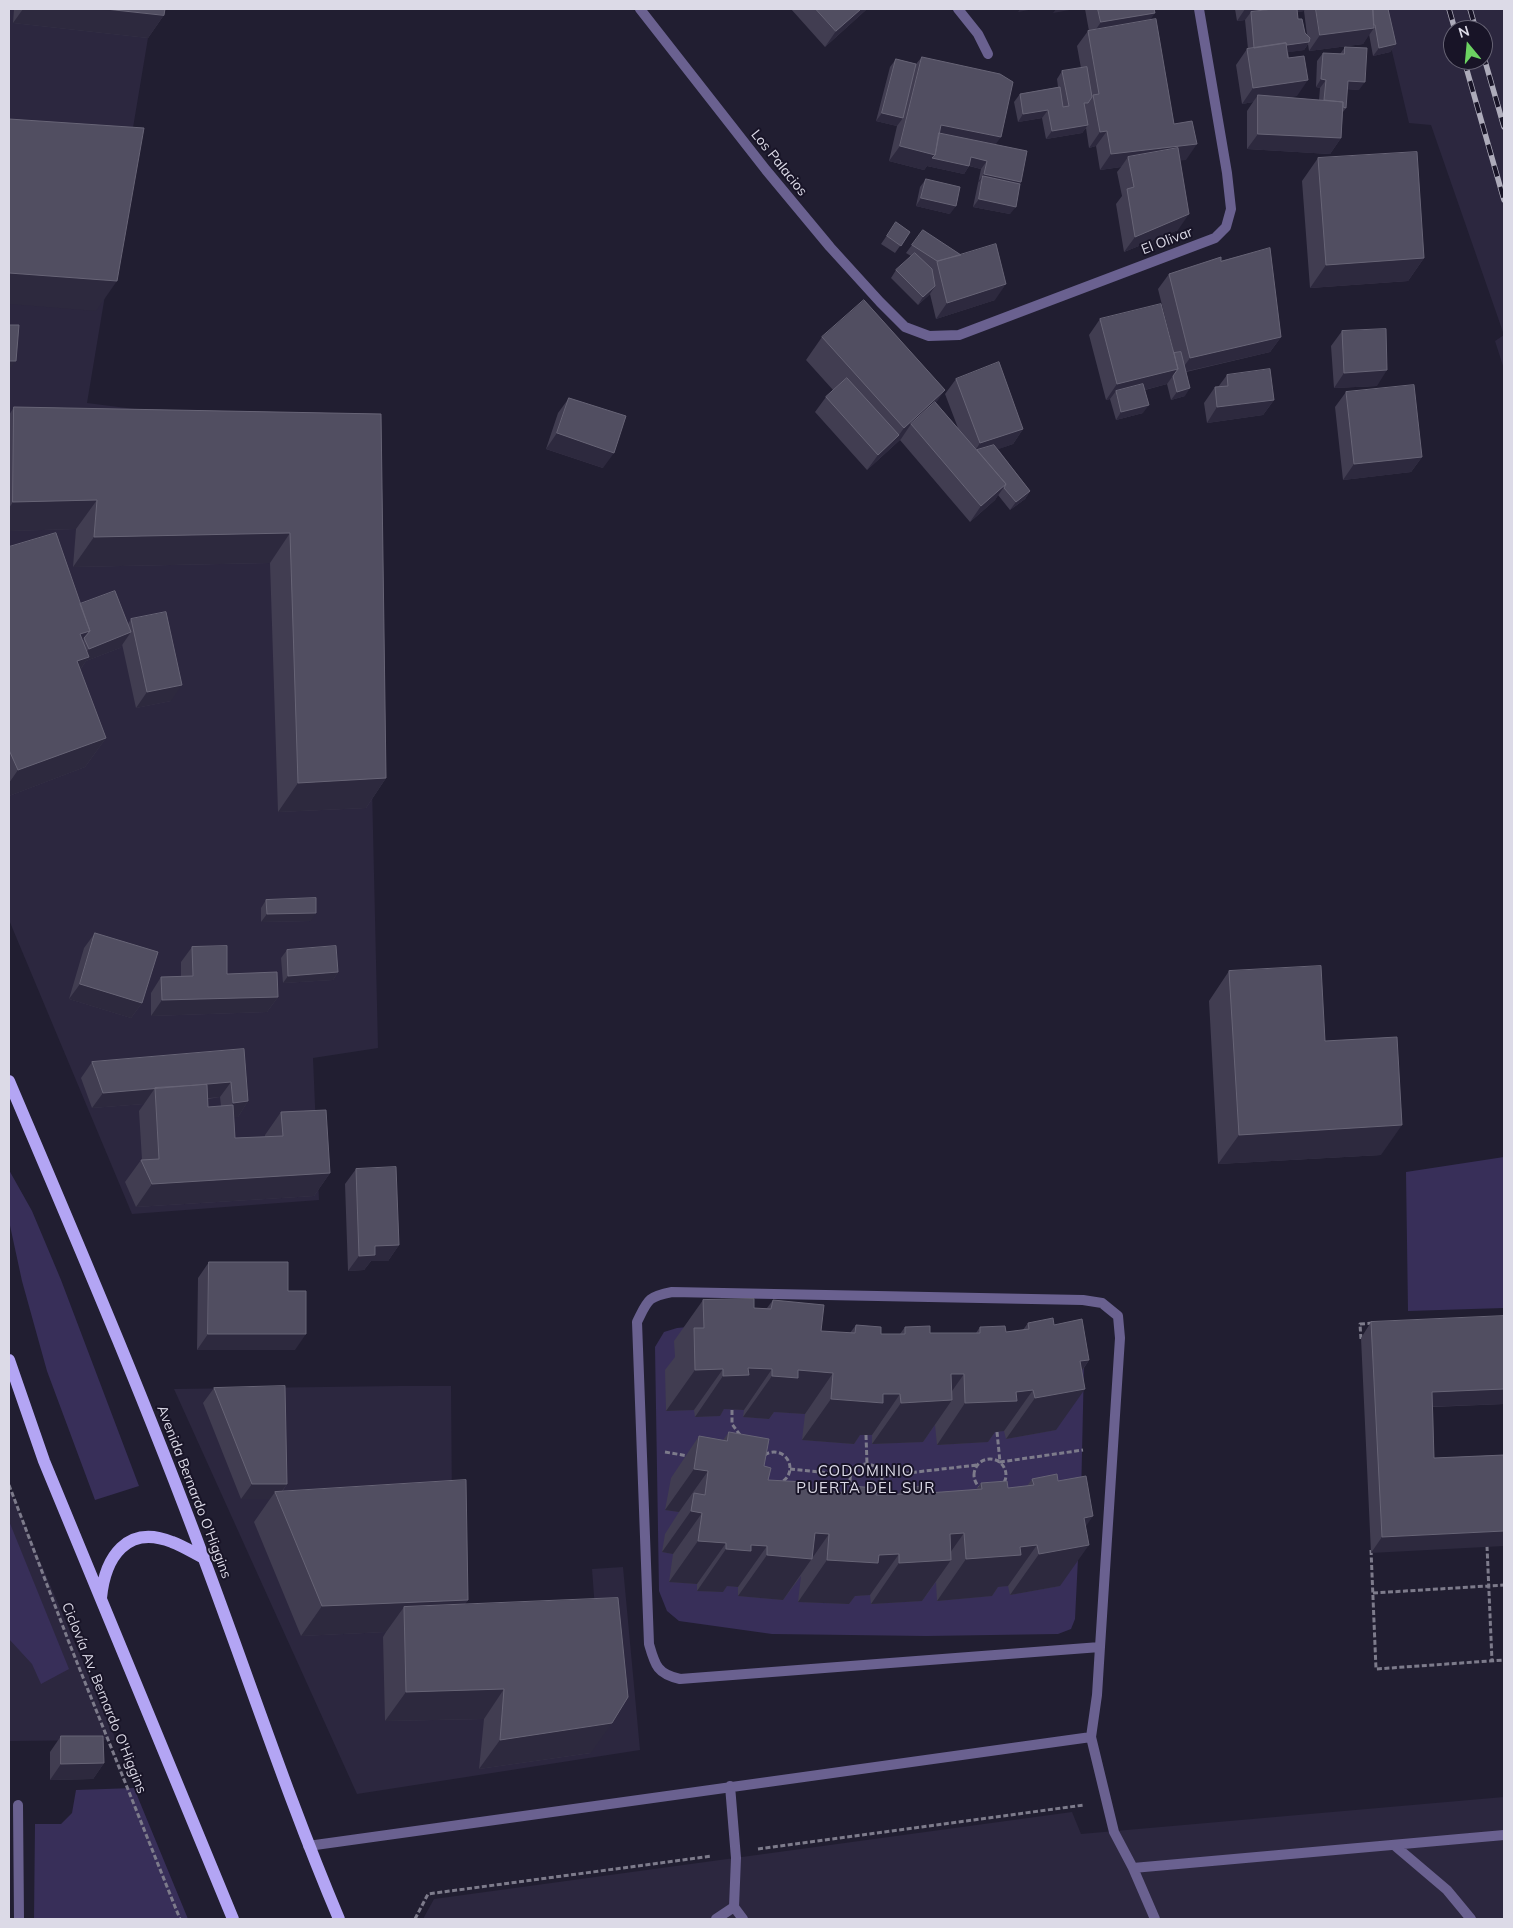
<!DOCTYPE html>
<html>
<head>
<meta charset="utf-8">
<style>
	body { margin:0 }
	#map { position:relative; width:1513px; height:1928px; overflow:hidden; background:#211e31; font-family:Mulish,sans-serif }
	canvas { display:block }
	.frame { position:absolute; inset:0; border:10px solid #dcdae7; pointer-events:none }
	.north { position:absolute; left:1443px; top:20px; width:50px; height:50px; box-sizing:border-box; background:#181427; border:1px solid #666374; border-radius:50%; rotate:343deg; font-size:14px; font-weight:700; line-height:20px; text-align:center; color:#dcdae7 }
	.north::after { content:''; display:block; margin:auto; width:18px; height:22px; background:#6cd362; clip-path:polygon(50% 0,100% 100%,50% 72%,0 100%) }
</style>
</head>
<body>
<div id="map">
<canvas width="1513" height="1928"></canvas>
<div class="frame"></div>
<div class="north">N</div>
</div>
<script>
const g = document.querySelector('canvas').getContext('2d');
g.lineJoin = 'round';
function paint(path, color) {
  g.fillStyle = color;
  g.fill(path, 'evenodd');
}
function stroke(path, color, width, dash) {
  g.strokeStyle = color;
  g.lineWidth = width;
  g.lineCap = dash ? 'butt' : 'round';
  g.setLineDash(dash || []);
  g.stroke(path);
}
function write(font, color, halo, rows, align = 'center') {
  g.font = font + ' Mulish,sans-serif';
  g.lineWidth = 4;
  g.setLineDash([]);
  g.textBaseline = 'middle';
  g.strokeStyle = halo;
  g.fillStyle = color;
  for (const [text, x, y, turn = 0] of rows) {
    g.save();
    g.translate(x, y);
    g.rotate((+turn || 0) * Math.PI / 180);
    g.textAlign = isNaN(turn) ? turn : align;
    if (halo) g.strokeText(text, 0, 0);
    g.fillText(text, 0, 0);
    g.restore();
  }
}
paint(new Path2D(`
	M9 9H151L148 38 87 403 364 438 378 1048 313 1058 319 1200 132 1214 9 920Z
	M1382 9H1504V369L1495 341 1504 335 1431 125 1409 123ZM1453 30H1483V60H1453Z
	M398 1386H451L453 1629 596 1623 592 1569 623 1567 640 1750 357 1794 174 1389Z
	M9 1488 116 1740 9 1741Z
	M1504 1797V1919H423L434 1899 1072 1812 1081 1834Z`), '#2c273f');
paint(new Path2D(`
	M1504 1157V1308L1408 1311 1406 1172Z
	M9 1170 32 1211 61 1280 139 1486 95 1500 47 1371 22 1281 9 1221Z
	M699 1326 1084 1364 1081 1498 1075 1619 1071 1629 1058 1634 926 1636 772 1634 679 1621 667 1611 659 1591 655 1347 664 1332 677 1328Z
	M9 1521 69 1669 41 1684 32 1664 9 1639Z
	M134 1788 188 1919H34L35 1824H61L72 1813 76 1790Z`), '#382f59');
stroke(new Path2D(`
	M1361 1339 1360 1324 1374 1323
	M732 1410V1424L740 1435
	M997 1432 1000 1462 1083 1450
	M866 1435 867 1464
	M665 1452 688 1456
	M758 1468a16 16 0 1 1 32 0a16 16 0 1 1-32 0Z
	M974 1475a16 16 0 1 1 32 0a16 16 0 1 1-32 0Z
	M850 1480a16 16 0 1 1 32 0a16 16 0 1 1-32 0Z
	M790 1469 851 1475
	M882 1476 977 1465
	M9 1485 70 1645 180 1919
	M1487 1546 1492 1661
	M1371 1550 1376 1669 1504 1660
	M1373 1593 1504 1585
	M758 1849 1084 1805
	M415 1919 428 1894 712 1856`), '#7d7b8b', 3, [5, 2.5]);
stroke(new Path2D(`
	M1091 1737 1097 1695 1100 1647 1120 1338 1118 1316 1102 1303 1083 1300 672 1292C647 1297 648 1300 637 1322L649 1644C655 1665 657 1674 680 1679L1100 1647
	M730 1786 736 1858 734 1907 743 1919
	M1394 1845 1447 1890 1471 1919
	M308 1846 1091 1737 1114 1832 1133 1868 1155 1919
	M1133 1868 1504 1835
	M716 1919 734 1907`), '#6a6190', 10);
stroke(new Path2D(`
	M640 9 766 170 830 247 880 302 905 327 929 336 959 335 1215 238 1226 227 1231 209 1227 173 1199 9
	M958 9 978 34 988 54
	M18 1805 19 1919`), '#6a6190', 10);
stroke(new Path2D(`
	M9 1081C76 1239 144 1397 204 1559 249 1679 289 1801 339 1919
	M9 1360 44 1461 233 1919
	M101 1598C105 1557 127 1524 172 1542 183 1546 194 1553 204 1558`), '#b3a5f4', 12);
const rail = new Path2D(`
	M1449 9 1455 30
	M1470 9 1476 30
	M1483 54 1504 127
	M1464 60 1504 200`);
stroke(rail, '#adabba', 5.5);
stroke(rail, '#181427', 4, [11]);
paint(new Path2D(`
	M14 9H165L164 15 148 38 13 23Z
	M791 9H867L825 47Z
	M1085 9H1154L1150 20 1174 124 1186 160H1180L1178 230 1124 252 1116 204 1122 196 1117 172 1121 167 1100 170 1096 146 1089 148 1086 128 1082 133 1046 139 1042 118 1018 122 1014 102 1020 94 1058 87 1057 79 1062 71 1081 68 1077 46 1088 31H1089Z
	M1235 9H1388L1396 44 1390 52 1373 56 1369 34 1363 44 1309 51 1308 44 1304 50 1288 52 1297 96 1285 97 1319 100 1320 88 1316 87 1317 61 1323 53 1340 54 1345 47 1359 90 1347 89 1346 108 1343 112 1341 138 1330 154 1247 149V111L1253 102 1242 104 1236 65 1247 49H1248L1245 20 1237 21ZM1304 11 1307 35 1305 33 1298 19 1297 12Z
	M922 57 996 145 1021 182 1010 214 973 207 981 169 969 166 964 174 927 166 924 170 889 161 897 126 876 121 890 67 896 59 916 64Z
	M1318 158 1424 258 1408 281 1310 288 1302 181Z
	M926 179 950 214 916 206 920 187Z
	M896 222 910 232 895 253 881 244Z
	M923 230 995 300 936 319 930 294 918 305 891 278 896 270 911 256 906 253Z
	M1221 261 1281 337 1270 352 1186 372 1185 396 1171 400 1167 384 1145 390 1143 413 1116 420 1110 399 1106 400 1089 335 1100 319 1173 349 1158 289 1169 274Z
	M1342 331 1377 386 1334 388 1331 346Z
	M822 337 936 403 958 428 945 394 956 379 1023 429 1013 444 998 449 1030 491 1025 499 1010 510 998 495 995 500 970 522 900 440 901 439 867 470 815 412 826 397 833 390 806 360Z
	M1227 375 1274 400 1263 415 1207 423 1204 403 1215 387H1218Z
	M1346 392 1422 457 1411 472 1343 480 1335 407Z
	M569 398 603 468 546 449 558 413Z
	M14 407 381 414 386 778 366 808 278 812 270 563 73 567 76 529 9 531V415Z
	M9 547 80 604 128 624 131 619 171 701 136 708 122 644 120 648 86 661 80 670 106 738 85 767 9 796Z
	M266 900 311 921 261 922V908Z
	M95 933 142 1003 131 1018 69 999 84 948Z
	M192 947 227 974 278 997 267 1012 151 1016V993L161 977H181V962Z
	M287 950 338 972 333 980 283 983 281 958Z
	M1229 971 1325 1041 1381 1155 1218 1164 1209 1001Z
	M244 1049 248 1101 238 1117H234L235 1138 265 1137V1135L281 1112 330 1173 314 1196 136 1207 125 1182 141 1160H142L139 1111 144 1104 92 1108 81 1078 92 1062ZM220 1097 221 1106 208 1107V1099Z
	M356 1169 399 1245 388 1261H371L364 1270 348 1271 345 1184Z
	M209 1262 288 1291 295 1350H197L198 1278Z
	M703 1300 754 1308H767L773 1300 821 1331 850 1333 856 1325 881 1334H900L905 1327 930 1333H976L980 1327 1006 1332 1023 1330 1028 1323 1054 1325 1089 1360 1082 1371 1056 1430 1006 1439 1004 1431 995 1432 988 1442 937 1445 935 1425 923 1442 872 1444V1435H860L854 1444 802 1440 805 1414 774 1412 769 1419 743 1417 744 1410 724 1409 720 1416 695 1417 694 1410 666 1411 665 1370 675 1357 674 1341Z
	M1504 1316V1404L1433 1407 1434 1458 1504 1455 1371 1553 1361 1338 1371 1322Z
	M214 1388 287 1484 282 1492 468 1600 464 1605 591 1753 479 1769 484 1719 385 1721 383 1637 386 1632 301 1636 254 1522 270 1499H241L203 1403Z
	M729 1432 764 1466 768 1480 804 1489 846 1493 851 1486 876 1495 898 1494 903 1487 928 1493 976 1490 981 1483 1008 1488 1027 1486 1032 1479 1058 1481 1086 1527 1060 1586 1010 1595 1008 1586 998 1587 992 1596 937 1601 936 1582 922 1601 871 1604 870 1595 855 1596 849 1604 798 1602 801 1576 783 1600 738 1596V1587L727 1586 723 1592 697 1591V1584L669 1582 673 1554 662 1552 665 1534 679 1512 665 1510 671 1478 699 1436 723 1440Z
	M61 1736 104 1763 93 1779 50 1780V1752Z`), '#413d51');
paint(new Path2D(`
	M23 9H106L164 15 148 38 13 23Z
	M861 9H867L825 47 836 31Z
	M1020 9H1034L1018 12Z
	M1056 9H1075L1053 13Z
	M1245 9H1305L1304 11 1251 19V12L1245 20 1237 21Z
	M1155 13 1144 29 1090 38 1101 22Z
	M1375 25 1372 28H1374L1363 44 1309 51 1320 35Z
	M1309 42 1304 50 1249 58 1254 50Z
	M1396 44 1390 52 1373 56 1379 48Z
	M1321 79 1326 80 1320 88 1316 87Z
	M1308 80 1297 96 1258 101V95L1253 102 1242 104 1253 88Z
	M1348 81 1365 82 1359 90 1343 89Z
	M1048 110 1042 118 1018 122 1023 114Z
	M882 113 903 118 897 126 876 121Z
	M941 125 1001 137 990 152 936 132Z
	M1088 125 1082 133 1046 139 1052 131Z
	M1107 131 1096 146 1089 148 1100 132Z
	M1258 134 1341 138 1330 154 1247 149Z
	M1197 144 1186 160 1130 166 1128 157 1121 167 1100 170 1111 154Z
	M900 146 935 155 969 166 964 174 927 166 924 170 889 161Z
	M971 157 987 161 981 169 966 165Z
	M984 174 1021 182 1015 190 983 176 979 182H978Z
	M921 198 956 206 950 214 916 206Z
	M979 199 1016 207 1010 214 973 207Z
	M1189 214 1178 230 1124 252 1135 237Z
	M1424 258 1408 281 1310 288 1326 265Z
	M9 273 117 281 96 311 9 304Z
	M1006 284 995 300 936 319 947 303Z
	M935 286 930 294 918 305 923 297Z
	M1281 337 1270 352 1179 373 1190 358Z
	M9 361H16L10 369H9Z
	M1178 369 1167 384 1117 397 1116 391 1110 399 1106 400 1117 384Z
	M1387 370 1377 386 1334 388 1344 373Z
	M1190 388 1185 396 1171 400 1177 392Z
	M945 390 929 413 911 424 901 439 867 470 878 455 899 435 904 428Z
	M1274 400 1263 415 1207 423 1217 407Z
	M1149 405 1143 413 1116 420 1121 412Z
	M1023 429 1013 444 979 456 975 451 980 443Z
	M557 433 614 453 603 468 546 449Z
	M1422 457 1411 472 1343 480 1354 464Z
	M1006 484 995 500 970 522 981 506Z
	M1030 491 1025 499 1010 510 1016 502Z
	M97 500 76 529 9 531V508L13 502Z
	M290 533 270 563 73 567 94 537Z
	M90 631 69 660 80 634Z
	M131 632 120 648 86 661 68 687 77 661 81 660 89 649Z
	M182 685 171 701 136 708 147 692Z
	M106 738 85 767 9 796V783L18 770Z
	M386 778 366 808 278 812 298 783Z
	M316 913 311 921 261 922 267 914Z
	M338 972 333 980 283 983 288 976Z
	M80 984 142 1003 131 1018 69 999Z
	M278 997 267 1012 151 1016 162 1000Z
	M231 1082 220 1097 156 1103 155 1088Z
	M155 1088 144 1104 92 1108 103 1093Z
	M248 1101 238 1117 222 1119 233 1103Z
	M1402 1125 1381 1155 1218 1164 1239 1135Z
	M330 1173 314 1196 136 1207 152 1184Z
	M399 1245 388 1261H371L364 1270 348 1271 359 1256 375 1246Z
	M208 1334H306L295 1350H197Z
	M1089 1360 1067 1392 1085 1389 1056 1430 1006 1439 1035 1398 1080 1361Z
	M748 1368 772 1369 744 1410 724 1409 720 1416 695 1417 723 1376Z
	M723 1369 694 1410 666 1411 695 1370Z
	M798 1370 833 1373 805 1414 774 1412 769 1419 743 1417 772 1376Z
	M951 1374H964L945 1401 952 1400 923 1442 872 1444 901 1403Z
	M1504 1389V1404L1421 1407 1432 1392Z
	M1033 1390 1004 1431 995 1432 988 1442 937 1445 965 1403 1016 1392Z
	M883 1394H900L872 1435H860L854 1444 802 1440 831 1399Z
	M694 1469 708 1471 679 1512 665 1510Z
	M252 1484H287L277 1498 275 1492 270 1499H241Z
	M691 1511 702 1513 673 1554 662 1552Z
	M1093 1516 1071 1548 1089 1545 1060 1586 1010 1595 1039 1554 1084 1518Z
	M1504 1531V1546L1371 1553 1382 1537Z
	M815 1533 829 1534 783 1600 738 1596 767 1555Z
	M964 1533 945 1560H951L922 1601 871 1604 899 1563 950 1534Z
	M698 1541 726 1543 697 1584 669 1582Z
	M751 1545 767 1546 738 1587 727 1586 723 1592 697 1591 726 1549Z
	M1037 1545 1008 1586 998 1587 992 1596 937 1601 966 1559 1020 1547Z
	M899 1554 870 1595 855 1596 849 1604 798 1602 827 1560 879 1555Z
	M468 1600 447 1629 404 1607 386 1632 301 1636 322 1606Z
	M504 1689 484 1719 385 1721 406 1692Z
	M612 1723 591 1753 479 1769 500 1740Z
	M104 1763 93 1779 50 1780 61 1764Z`), '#2d293e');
const building = new Path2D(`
	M106 9H165L164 15Z
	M816 9H861L836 31Z
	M1098 9H1154L1155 13 1101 22Z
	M1273 9H1297L1298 19H1302L1305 33 1310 38 1309 42 1287 45 1286 43 1254 48 1251 12Z
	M1316 9H1373L1374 28 1320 35Z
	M1373 9H1388L1396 44 1379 48 1375 25H1374Z
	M1156 19 1174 124 1192 121 1197 144 1111 154 1107 131 1100 132 1093 95 1099 94 1088 31Z
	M1286 43 1288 58 1304 56 1308 80 1253 88 1247 49Z
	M1345 47 1367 48 1365 82 1348 81 1346 108 1343 107V102L1324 100 1326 80 1321 79 1323 53 1344 54Z
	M922 57 1000 74 1013 82 1001 137 941 125 935 155 900 146Z
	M896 59 916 64 903 118 882 113Z
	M1087 67 1092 97 1088 103H1084L1088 125 1052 131 1048 110 1023 114 1020 94 1060 87 1063 107 1069 106 1062 71Z
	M1258 95 1343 102 1341 138 1258 134Z
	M9 119 144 128 117 281 9 273Z
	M939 133 1027 151 1021 182 984 174 987 161 971 157 969 166 932 158 935 155Z
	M1178 148 1189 214 1135 237 1127 189 1134 187 1128 157Z
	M1417 152 1424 258 1326 265 1318 158Z
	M983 176 1020 184 1016 207 979 199Z
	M926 179 960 187 956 206 921 198Z
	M896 222 910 232 901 246 887 236Z
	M923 230 961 255 937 261 912 245Z
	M996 244 1006 284 947 303 937 262Z
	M1270 248 1281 337 1190 358 1169 274 1221 257V261Z
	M915 253 932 269 935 286 923 297 896 270Z
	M864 300 945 390 904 428 822 337Z
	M1161 304 1178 369 1117 384 1100 319Z
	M9 325H19L16 361H9Z
	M1386 329 1387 370 1344 373 1342 331Z
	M1181 352 1190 388 1177 392 1173 376 1178 369 1174 353Z
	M999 362 1023 429 980 443 956 379Z
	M1270 369 1274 400 1217 407 1215 387 1228 386 1227 375Z
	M847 378 899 435 878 455 826 397Z
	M1143 384 1149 405 1121 412 1116 391Z
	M1414 385 1422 457 1354 464 1346 392Z
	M569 398 626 416 614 453 557 433Z
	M935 402 1006 484 981 506 911 424Z
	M14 407 381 414 386 778 298 783 290 533 94 537 97 500 13 502Z
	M994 445 1030 491 1016 502 1004 488 1006 484 977 450Z
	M56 533 90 631 80 634 89 657 77 661 106 738 18 770 9 750V547Z
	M115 591 131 632 89 649 84 638 90 631 80 604Z
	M166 612 182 685 147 692 131 619Z
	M316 898V913L267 914 266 900Z
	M95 933 158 952 142 1003 80 984Z
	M227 946V974L277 972 278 997 162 1000 161 977 193 976 192 947Z
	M336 946 338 972 288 976 287 950Z
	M1321 966 1325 1041 1397 1037 1402 1125 1239 1135 1229 971Z
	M244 1049 248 1101 233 1103 231 1082 103 1093 92 1062Z
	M207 1085 208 1107 233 1105 235 1138 283 1136 281 1112 326 1110 330 1173 152 1184 141 1160 159 1159 155 1088Z
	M396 1167 399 1245 375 1246V1255L359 1256 356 1169Z
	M209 1262H288V1291H306V1334H208Z
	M754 1299V1308L771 1309 773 1300 824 1305 821 1331 855 1333 856 1325 881 1327V1334H905V1327L930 1326V1333H980V1327L1005 1326 1006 1332 1029 1329 1028 1323 1053 1318 1054 1325 1082 1319 1089 1360 1080 1361 1085 1389 1035 1398 1033 1390 1016 1392 1017 1401 965 1403 964 1374H951L952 1400 901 1403 900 1394H883V1403L831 1399 833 1373 798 1370V1378L772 1376V1369L748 1368 749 1375 723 1376V1369L695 1370 694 1328H704L703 1300Z
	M1504 1316V1389L1432 1392 1434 1458 1504 1455V1531L1382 1537 1371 1322Z
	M285 1386 287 1484H252L214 1388Z
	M729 1432 769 1439 764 1466 771 1468 768 1480 805 1482 804 1489 851 1493V1486L876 1488V1495L903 1494V1487L928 1486V1493L982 1489 981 1483 1007 1481 1008 1488 1034 1485 1032 1479 1057 1474 1058 1481 1086 1476 1093 1516 1084 1518 1089 1545 1039 1554 1037 1545 1020 1547 1021 1555 966 1559 964 1533 950 1534 951 1560 899 1563V1554L879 1555 878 1563 827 1560 829 1534 815 1533 812 1559 767 1555V1546L751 1545V1551L726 1549V1543L698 1541 702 1513 691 1511 694 1493 705 1495 708 1471 694 1469 699 1436 727 1441Z
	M466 1480 468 1600 322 1606 275 1492Z
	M618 1598 628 1697 612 1723 500 1740 504 1689 406 1692 404 1607Z
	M61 1736H103L104 1763 61 1764Z`);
paint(building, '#514e61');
stroke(building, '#676476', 1);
write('14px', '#dcdae7', '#181427', [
	["Los Palacios",779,163,51],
	["El Olivar",1167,241,-21],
	["Avenida Bernardo O'Higgins",194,1492,69],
	["Ciclovía Av. Bernardo O'Higgins",104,1698,68]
]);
g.letterSpacing = '1px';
write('15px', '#dcdae7', '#181427', [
	["CODOMINIO",866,1471],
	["PUERTA DEL SUR",866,1488]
]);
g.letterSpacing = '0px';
</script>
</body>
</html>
